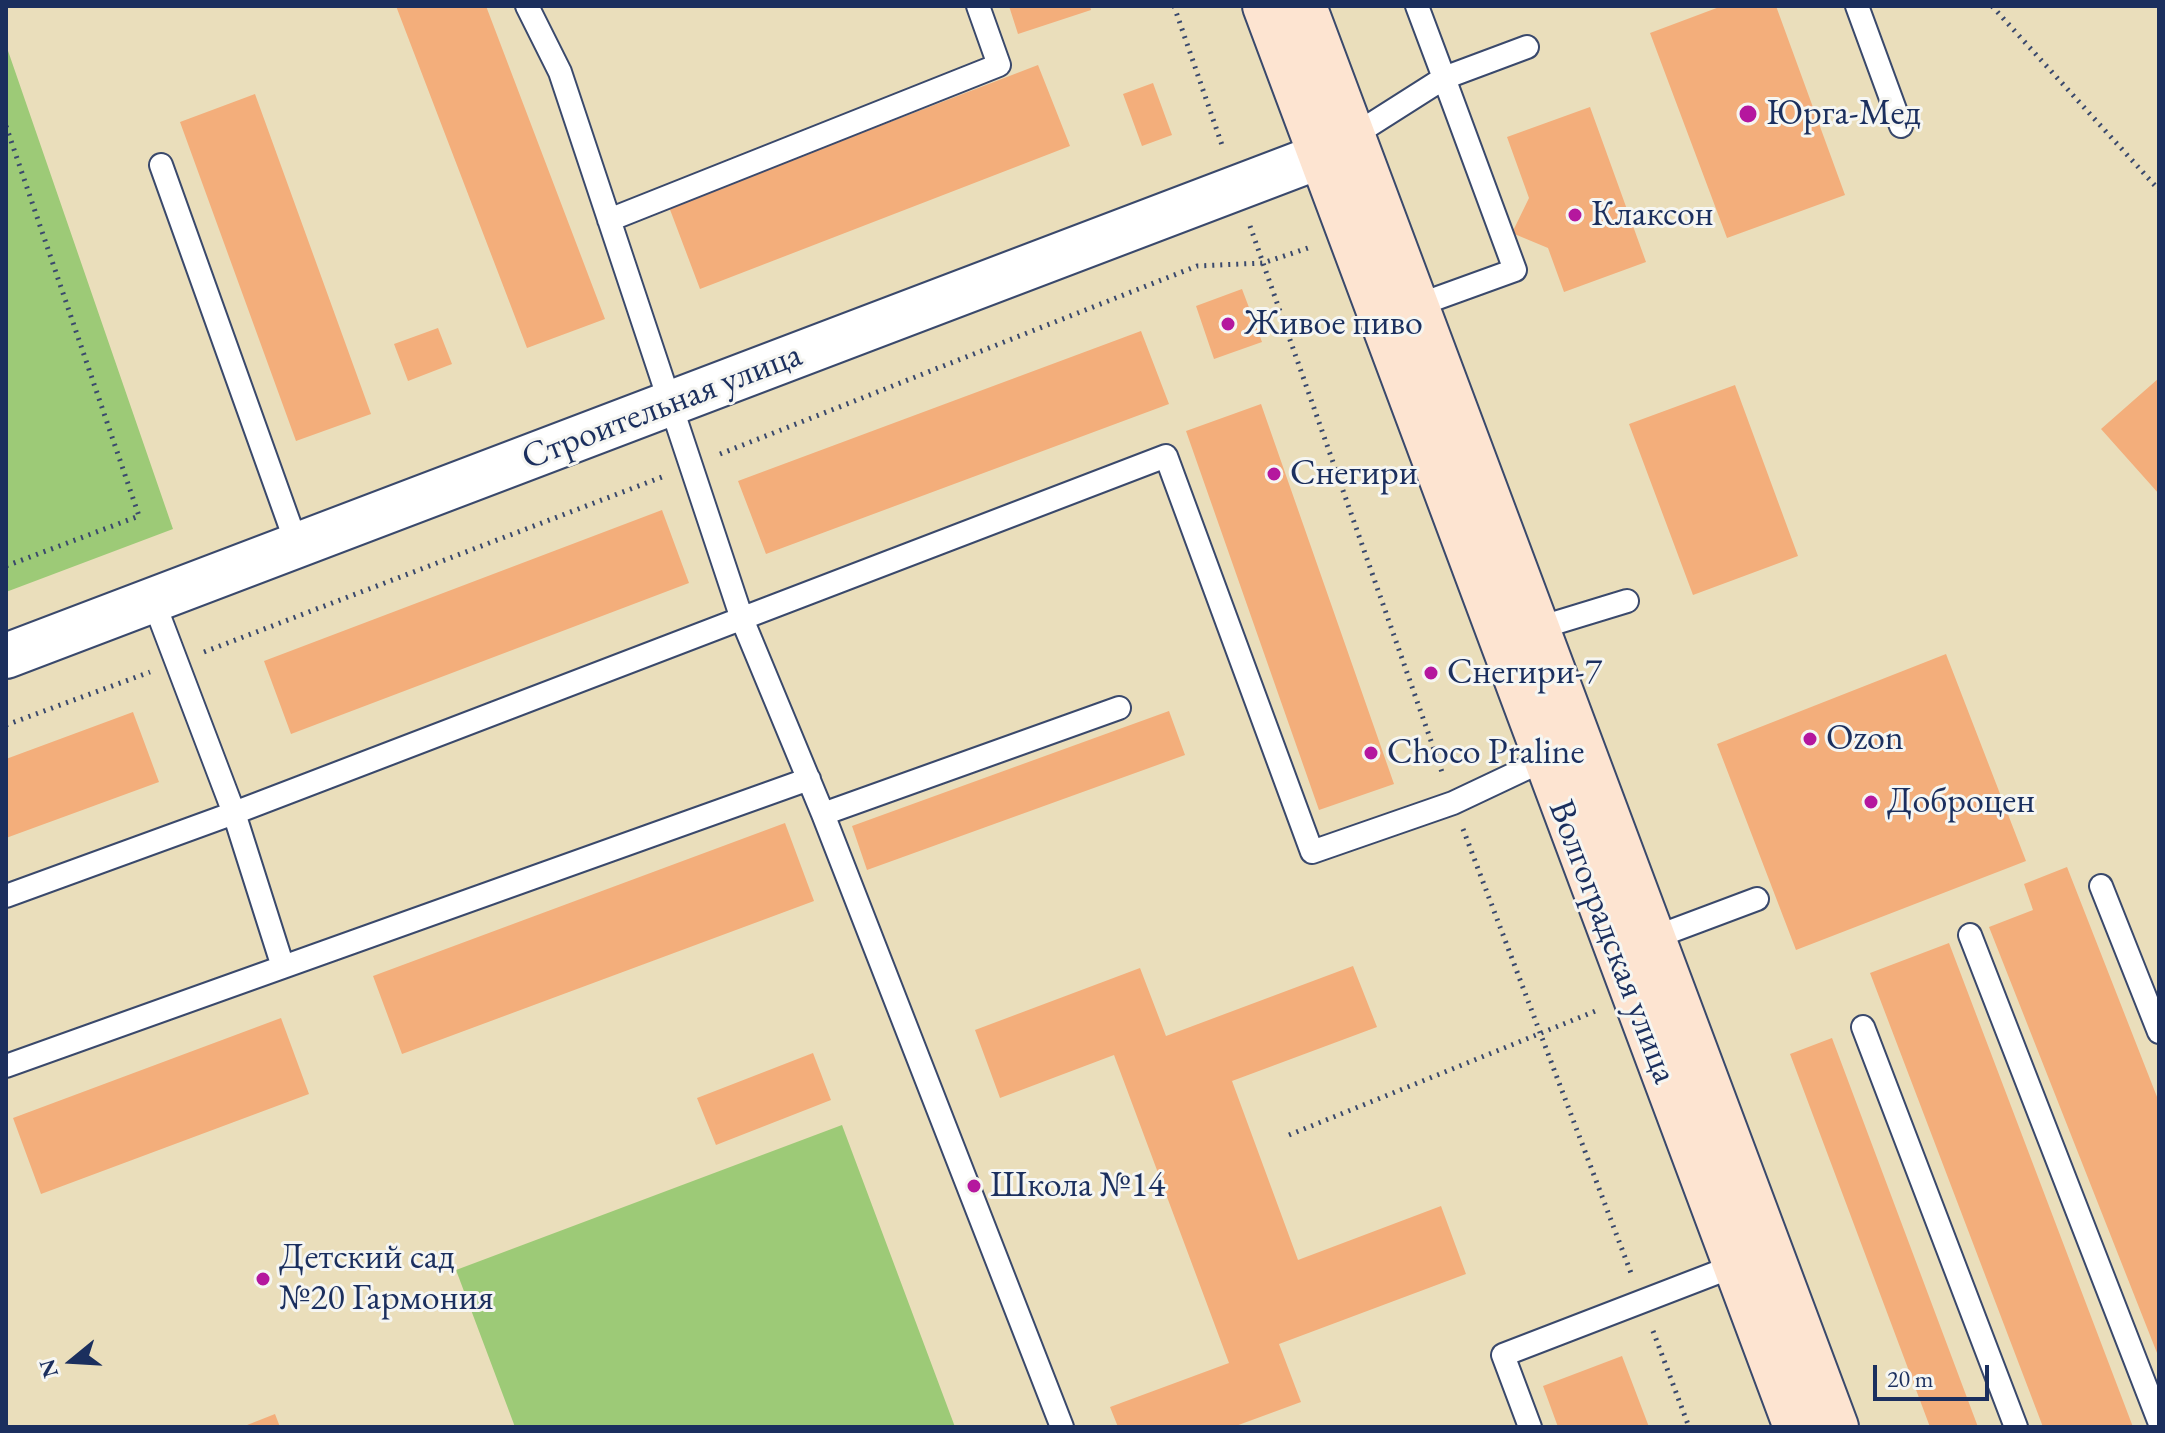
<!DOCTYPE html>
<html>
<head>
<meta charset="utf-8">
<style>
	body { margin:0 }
	#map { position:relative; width:2165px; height:1433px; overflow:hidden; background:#eadebb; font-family:"EB Garamond",serif }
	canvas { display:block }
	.frame { position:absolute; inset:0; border:8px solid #1b2f5e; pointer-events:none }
	.north { position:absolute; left:32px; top:1321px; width:80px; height:80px; -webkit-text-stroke:6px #f6f6f2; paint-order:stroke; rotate:252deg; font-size:22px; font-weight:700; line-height:32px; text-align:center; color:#1b2f5e }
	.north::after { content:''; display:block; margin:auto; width:28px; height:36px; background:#1b2f5e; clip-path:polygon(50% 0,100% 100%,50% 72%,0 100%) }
	.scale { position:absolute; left:1873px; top:1365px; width:116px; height:36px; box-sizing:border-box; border:4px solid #1b2f5e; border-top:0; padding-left:10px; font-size:24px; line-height:28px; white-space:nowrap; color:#1b2f5e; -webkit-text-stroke:6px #f6f6f2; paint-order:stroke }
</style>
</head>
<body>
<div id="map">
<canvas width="2165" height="1433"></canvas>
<div class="frame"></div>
<div class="north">N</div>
<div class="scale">20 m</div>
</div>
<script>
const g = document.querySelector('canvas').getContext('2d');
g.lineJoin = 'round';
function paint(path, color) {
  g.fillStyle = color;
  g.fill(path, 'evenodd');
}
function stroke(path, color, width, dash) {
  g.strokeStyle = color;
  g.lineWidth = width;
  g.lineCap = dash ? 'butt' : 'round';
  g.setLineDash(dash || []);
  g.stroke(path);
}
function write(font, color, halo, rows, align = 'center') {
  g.font = font + ' "EB Garamond",serif';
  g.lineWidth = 6;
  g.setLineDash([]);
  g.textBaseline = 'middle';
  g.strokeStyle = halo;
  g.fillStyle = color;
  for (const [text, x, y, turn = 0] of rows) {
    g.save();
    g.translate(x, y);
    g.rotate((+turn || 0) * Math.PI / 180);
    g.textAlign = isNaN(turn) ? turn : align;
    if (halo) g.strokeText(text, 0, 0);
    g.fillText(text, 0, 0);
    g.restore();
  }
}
paint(new Path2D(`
	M6 45 173 529 6 592Z
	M842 1125 955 1427H515L456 1270Z`), '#9dca77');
paint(new Path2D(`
	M396 6H486L605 319 527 348Z
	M1009 6H1090L1091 10 1018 34Z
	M1722 6H1776L1845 195 1727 238 1650 33Z
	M1038 65 1070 146 700 289 669 207Z
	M1153 83 1172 135 1142 146 1123 94Z
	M255 94 371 414 296 441 180 122Z
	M1590 107 1646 262 1564 292 1548 248 1512 233 1529 198 1507 137Z
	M1242 289 1262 342 1214 359 1196 306Z
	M438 328 452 364 408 381 394 344Z
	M1141 331 1169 404 766 554 738 481Z
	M2159 378V494L2101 429Z
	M1735 385 1798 556 1693 595 1629 424Z
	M1261 404 1394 784 1319 810 1186 431Z
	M662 510 689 583 291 734 264 661Z
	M1946 654 2026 861 1796 950 1717 744Z
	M1169 711 1185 755 867 870 852 826Z
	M133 712 159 782 6 838V759Z
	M785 823 814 901 402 1054 373 976Z
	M2067 867 2159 1102V1358L1989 927 2033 910 2024 884Z
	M1949 943 2133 1427H2043L1870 973Z
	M1353 966 1377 1027 1232 1081 1298 1260 1441 1206 1466 1274 1279 1344 1301 1402 1233 1427H1118L1110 1407 1229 1363 1114 1055 1000 1098 975 1030 1140 968 1166 1036Z
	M281 1018 309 1094 41 1194 13 1118Z
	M1832 1038 1978 1427H1930L1790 1054Z
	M813 1053 831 1100 716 1145 697 1098Z
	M1622 1356 1649 1427H1558L1543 1386Z
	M275 1414 280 1427H242Z`), '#f3ae7b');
const service = new Path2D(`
	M527 6 560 72 742 619 823 814 1119 708
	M1417 6 1444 78 1527 47
	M1857 6 1901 126
	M1348 139 1444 78 1515 270 1410 308
	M161 165 297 545
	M609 220 999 65 978 6
	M1532 630 1627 601
	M823 814 1062 1427
	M2101 886 2159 1032
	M6 896 234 813 1166 456 1312 852 1453 803 1544 760
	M1970 935 2159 1421
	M1653 938 1757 899
	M283 967 809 779
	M1863 1027 2016 1427
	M6 1066 283 967 234 813 153 600
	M1530 1427 1503 1355 1734 1266`);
const tertiary = new Path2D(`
	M6 656 1318 157`);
const secondary = new Path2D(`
	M1265 6 1796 1427
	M1304 6 1836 1427`);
stroke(service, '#3a496c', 26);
stroke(tertiary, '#3a496c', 48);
stroke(secondary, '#3a496c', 48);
stroke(new Path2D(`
	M1174 6 1223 148
	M1992 6 2159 190
	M6 126 139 516 6 566
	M1250 226 1443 775
	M720 454 1197 266 1263 263 1311 247
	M204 652 662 477
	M6 725 150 672
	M1463 829 1631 1273
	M1289 1135 1598 1010
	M1653 1331 1689 1427`), '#3a496c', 5, [2, 6]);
stroke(service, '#fff', 22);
stroke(tertiary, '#fff', 44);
stroke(secondary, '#fde4d1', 44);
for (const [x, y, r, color] of [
	[1748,114,10,"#b5179e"],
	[1575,215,8,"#b5179e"],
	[1228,324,8,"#b5179e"],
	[1274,474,8,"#b5179e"],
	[1431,673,8,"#b5179e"],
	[1810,739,8,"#b5179e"],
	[1371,753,8,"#b5179e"],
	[1871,802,8,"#b5179e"],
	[974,1186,8,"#b5179e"],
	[263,1279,8,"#b5179e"]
]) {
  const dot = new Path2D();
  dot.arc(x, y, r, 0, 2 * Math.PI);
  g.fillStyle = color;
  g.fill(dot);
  stroke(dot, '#f6f6f2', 3);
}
write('36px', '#1b2f5e', '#f6f6f2', [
	["Юрга-Мед",1766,114],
	["Клаксон",1591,215],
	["Живое пиво",1244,324],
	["Снегири",1290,474],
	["Снегири-7",1447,673],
	["Ozon",1826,739],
	["Choco Praline",1387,753],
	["Доброцен",1887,802],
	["Школа №14",990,1186],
	["Детский сад",279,1258],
	["№20 Гармония",279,1299]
], 'left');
write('36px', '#1b2f5e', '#f6f6f2', [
	["Строительная улица",662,407,-21],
	["Волгоградская улица",1612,942,69]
]);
</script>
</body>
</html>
